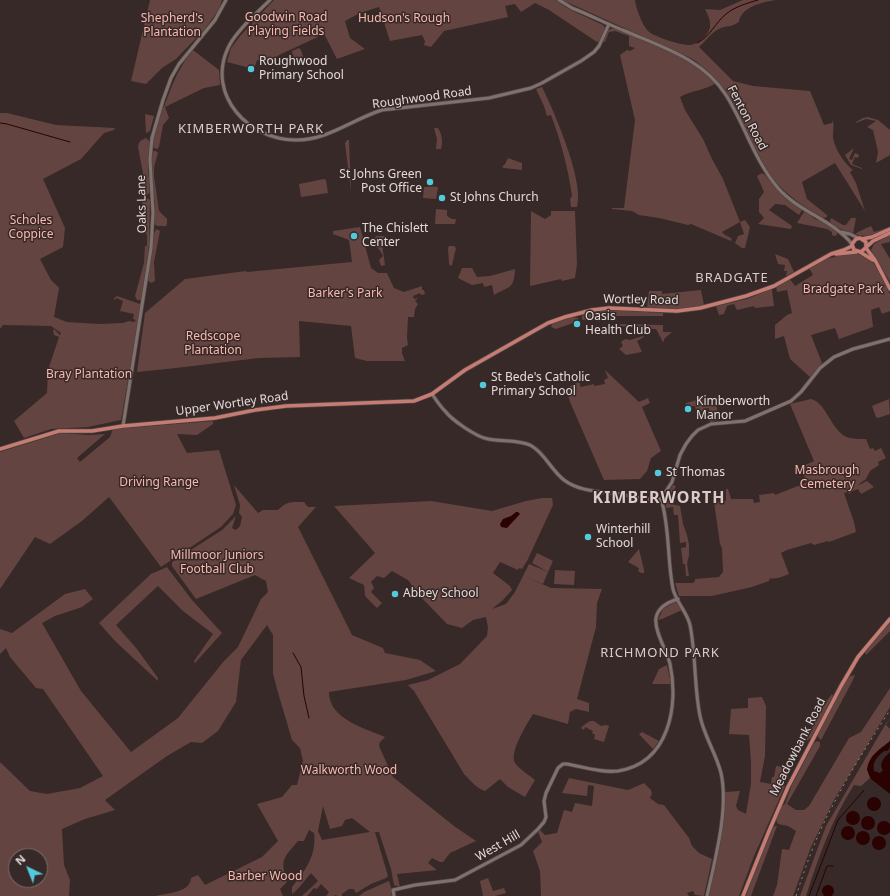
<!DOCTYPE html>
<html>
<head>
<meta charset="utf-8">
<style>
	body { margin:0 }
	#map { position:relative; width:890px; height:896px; overflow:hidden; background:#362927; font-family:"Noto Sans",sans-serif }
	canvas { display:block }
	.north { position:absolute; left:8px; top:848px; width:40px; height:40px; box-sizing:border-box; background:#362927; border:1px solid #7b6f6e; border-radius:50%; rotate:317deg; font-size:11px; font-weight:700; line-height:16px; text-align:center; color:#e2d9d8 }
	.north::after { content:''; display:block; margin:auto; width:14px; height:18px; background:#53cadc; clip-path:polygon(50% 0,100% 100%,50% 72%,0 100%) }
</style>
</head>
<body>
<div id="map">
<canvas width="890" height="896"></canvas>
<div class="north">N</div>
</div>
<script>
const g = document.querySelector('canvas').getContext('2d');
g.lineJoin = 'round';
function paint(path, color) {
  g.fillStyle = color;
  g.fill(path, 'evenodd');
}
function stroke(path, color, width, dash) {
  g.strokeStyle = color;
  g.lineWidth = width;
  g.lineCap = dash ? 'butt' : 'round';
  g.setLineDash(dash || []);
  g.stroke(path);
}
function write(font, color, halo, rows, align = 'center') {
  g.font = font + ' "Noto Sans",sans-serif';
  g.lineWidth = 3;
  g.setLineDash([]);
  g.textBaseline = 'middle';
  g.strokeStyle = halo;
  g.fillStyle = color;
  for (const [text, x, y, turn = 0] of rows) {
    g.save();
    g.translate(x, y);
    g.rotate((+turn || 0) * Math.PI / 180);
    g.textAlign = isNaN(turn) ? turn : align;
    if (halo) g.strokeText(text, 0, 0);
    g.fillText(text, 0, 0);
    g.restore();
  }
}
paint(new Path2D(`
	M150 0H222L219 9 205 29 176 59 162 68 146 84 131 81Z
	M274 0H556L567 8 603 25 605 28 600 41 597 42 549 10 535 3 521 12 515 4 505 6 508 17 444 31 431 47 424 45 425 41 422 35 390 41 379 7 360 13 345 21 350 38 365 49 337 59 320 26 318 37 281 54 276 57 275 65 257 60 254 69 227 62 231 48 241 35Z
	M562 0H635C636 8 642 25 648 31 654 37 683 46 691 45 700 43 711 33 710 24 710 19 707 13 705 9L720 10 743 0H776C762 2 741 7 739 22 730 28 728 25 721 28 712 31 706 41 699 47L733 81 753 86 810 91 824 125 832 123 833 120C834 126 833 131 833 137 834 148 844 163 853 170L850 172 856 183 865 211 835 163 802 182 807 199 827 215V217L823 218C801 205 782 192 767 171L728 94C718 80 706 68 691 58Z
	M614 28 670 51 695 64 716 83C705 91 691 90 680 97L685 110 703 139 712 159 723 179 740 222 745 220 750 227 745 248H742L735 243 738 236 744 234 740 222 722 232C725 236 729 236 732 239L731 241 691 224 688 225 659 218 639 215 632 211 612 209V208H624L635 120 620 55 627 50 630 51 635 48 629 46V36L615 31 609 32 605 42 603 41 608 30Z
	M299 48C302 50 304 58 302 61L298 62 295 60 292 52V51Z
	M193 50 219 70 220 85 204 88 165 107 169 118 163 125 159 147 157 149 154 148C150 140 159 117 162 108L164 107C172 85 178 68 193 50Z
	M542 87C554 111 585 182 577 207H571L570 199 572 196C568 168 561 142 551 115L547 116 544 106 536 89Z
	M0 113H7L56 125 115 128 114 130 104 133 81 159 43 179 65 228 63 247 40 259 51 280 59 288 54 317 67 322 99 324 123 323 129 321 134 322 136 320 133 319 134 314 120 311 123 301 117 298 114 300V298L117 296 140 304V312L121 420 88 427 51 429 24 438 14 421 47 393 48 370 59 337 54 335 53 330 54 329 60 335 61 333 51 326 3 325 0 329Z
	M145 114 154 116 150 131 146 133Z
	M868 117 878 120 890 130V155L876 163 878 152 873 130 867 127 876 121 866 119 856 123V122L863 118Z
	M434 128H438C442 134 443 143 441 149H436L437 139Z
	M146 138 150 142 148 169 150 192 147 195H143L142 192 143 173 138 147C139 141 141 140 146 138Z
	M347 140H349L351 192 345 143Z
	M854 148 849 159 852 160 855 153 859 155 858 158 855 157 852 164 862 168V169L851 165 845 155Z
	M153 151H156L158 153 154 167V176L159 211 167 219V224L166 226H157L154 224 155 200 153 199 151 171 152 153Z
	M508 158 522 163V170L504 168 502 167 505 164Z
	M762 173 765 175 776 188 802 210 799 215 785 205 775 204 769 210 792 226 791 229 758 224 764 218 759 212V199L764 192 757 176Z
	M324 179 326 180 328 193 301 197 299 184Z
	M428 186 438 187 436 199 423 198 424 187H428Z
	M144 198 149 199 150 201 149 245 142 297 141 300H137L135 296 144 263 145 246H147V234L145 233V224H147L145 214 144 215 142 201Z
	M436 209 447 210V216L452 219H456L455 224H435Z
	M531 211 545 219 551 215V211H575L577 264 575 278 562 281 561 279 530 286Z
	M804 212H807L815 219 822 221 837 231V235L834 236 832 235V232L827 229 797 223Z
	M831 218 843 225H846L851 218H856L853 234 833 226 830 221Z
	M871 226 874 232 890 227C879 233 868 239 855 234L860 231Z
	M360 227 371 268 378 273H387L394 288 404 292 422 286V290H424L425 294 421 295 420 293 413 296 414 299 418 298 415 301 418 304 415 309 414 317H408L407 338 408 345 402 348V353L405 361H367L355 358 351 326 299 321 300 357 259 358 176 368 137 372 145 313 185 279 246 271 247 272 352 262 349 240 333 234V231Z
	M157 229 160 231 154 262 155 281 151 283 147 280 154 234 155 231Z
	M890 235V242L881 244 890 259V282L871 250 874 244Z
	M376 236H386L382 244 385 265 381 266 379 260 383 256 379 249 377 248 375 238Z
	M449 246H454L456 248 452 265 451 266 449 264 448 248Z
	M855 253C863 256 872 259 876 267L890 294V311L882 314 879 307 871 310 873 327 839 339 835 328 811 335 822 363 810 377 790 359 784 336 775 339V325L787 315 792 313 787 290 777 292 776 287 789 278 795 286 813 275 809 268 825 259 835 257 836 255Z
	M775 254 788 259 794 272 786 276 787 271H784L785 265 778 264Z
	M462 268H472L477 277 490 276 515 269C514 289 510 286 494 295L492 285 484 287 483 283 472 285 458 278Z
	M771 289 772 290 774 306 755 308 754 306 737 310 734 304 727 306 724 314 719 315 716 306 747 299Z
	M701 290 704 305 681 310 647 308 649 291H662V294Z
	M609 310 663 313V316H604L600 317V323L598 318 582 320V316L585 314Z
	M572 317 578 318 579 321 556 329 551 327 552 324Z
	M620 324 663 325V332H672L664 339V341L663 342 656 329H649L644 331 638 328 620 326Z
	M643 336 644 337 637 341 642 352 626 355 619 349 623 346 621 342 625 339 630 340Z
	M605 370 639 402 648 398 650 403 642 407 661 451 651 458 647 471 640 479 604 480 570 402 566 388 579 382 581 387 594 384V386L605 384 604 380 608 378Z
	M701 399 717 407 718 420 710 422 709 408 703 409V411H696L695 406 685 407 686 403Z
	M811 399C827 403 831 431 847 437 852 439 860 439 866 439L870 449 873 448 875 451 881 448 886 458 878 462 879 465 870 471 866 479 859 484V485L867 481 874 487 861 494 858 489 853 491 849 494 848 492 844 493 854 522 856 532 829 542 828 541 814 545 811 543 787 550 781 553 789 574C783 576 776 580 770 578L769 581 752 587 712 596H679L675 583H693L695 581V579L719 577 723 572 722 548 720 544 714 502 726 501V489H728L731 499H753L754 503 760 502 759 495 774 493 775 495 808 482 799 468 814 461 790 404Z
	M889 399 890 414 878 418 876 417 872 406Z
	M213 421V424L197 435 177 434 187 453 219 450 236 505 233 514 221 527 161 567 109 497 82 521 50 544 35 537 0 589V452L61 433 89 435 105 434 77 458 80 462 110 437 113 429Z
	M234 485 258 513 263 510H278C287 501 291 502 304 502L308 507H316L298 527 352 635 383 648 385 653 420 660 436 671 406 680 329 692C329 719 364 728 385 737L380 742 379 746 393 777 454 826 476 841 450 853 443 862H440L432 858 428 863 437 870 397 874 400 887 394 885 391 869 379 832H375L388 876 386 878 371 884 356 893 354 889H349L342 894V896H337L336 895 334 896H326L329 892 321 884 317 889 314 888 307 896H302L318 881 311 873C304 881 300 888 292 894V887C305 871 317 855 314 833L309 830 304 841H298C283 859 280 859 287 882L280 889 283 896H155C167 893 190 893 191 878L198 875 205 885 262 857 278 841 257 804 282 797 292 785H297L303 761 300 748 292 740 277 689 273 673V635L267 625 241 660 236 702 218 731 202 743 191 742 167 756 105 800 115 810 85 819 62 829 64 865 70 880 69 896H0V762L30 791 47 794 80 788 103 776 43 689 36 688 10 657 6 648 0 654V629L12 633 65 594 85 589 93 599 82 607 55 616 42 623 81 691 131 752 178 718 224 661 238 647 261 599 268 592 266 581 255 575 196 599 172 566V562L222 530 236 516 232 528 236 530 240 526 242 517 239 513 240 505ZM323 806 330 829 342 826 345 820 352 818 370 832 322 840 318 831ZM16 856H40V880H16Z
	M673 485 676 486 670 500 672 504 680 506 683 524 687 535 689 545V555L687 564 689 576H686L685 564H683L681 548 686 547V542L680 543 678 515H674L673 507 666 508V497Z
	M542 498H552L553 505 527 561 522 569 519 568 518 570 500 562 493 573 510 586 512 590 503 600 492 609 506 604 515 592 529 564 548 572 543 584 524 576 551 588 602 589 597 603 596 627 577 699 589 703V712L576 709 570 712 568 724 533 714C527 724 509 752 515 763 518 768 530 776 535 780L525 797 508 787 500 779 485 791C476 788 470 780 464 774L414 691 408 685 428 680 460 664 487 636 488 628 486 617 473 620 462 628 447 624 419 595 408 580 392 571 384 578 377 576 371 582 374 588 371 592 382 603 377 608 365 596 364 585 349 578 375 553 334 506 431 501 492 511 526 501Z
	M639 549 644 570V573H641L638 571 639 568 628 562Z
	M537 553 553 561 548 572 532 563Z
	M167 567 192 600 222 633 195 663 194 661 213 634 183 611 158 586 116 625 137 649 158 678V681L116 642 99 623 151 574Z
	M555 570 575 571 574 585 554 584Z
	M675 602 678 603 682 610 662 619 658 620 663 609Z
	M890 622V631L866 655 865 652Z
	M667 665 671 684H652L659 669Z
	M855 675 853 680 821 740 818 737V734L847 677Z
	M890 688V707L834 800 811 847 793 896H773L777 885 782 849 789 850 796 831 788 826 778 824 776 820 780 808 785 804 792 785 814 743 817 741 820 742V746L787 804 796 810H804L809 806 849 738 861 732Z
	M832 694 833 696 811 739 810 738 807 741V729L811 730 819 711Z
	M762 697 766 706 765 756 760 782 771 784 772 777H774L776 766 784 767 776 785 785 786 754 856 739 896H709C716 862 724 827 725 792L740 791 736 806 738 810 746 814 751 784V762L749 735 729 734 731 709 748 708V698Z
	M890 718 886 725 890 729V741C880 752 863 762 870 778L861 786 854 785C832 819 818 858 806 896H800L826 826 885 725Z
	M590 721H594L601 726 606 725 609 726 604 742 594 739 595 735 592 733 593 731 585 727 584 730 581 728 584 725Z
	M642 732 659 741 653 749 639 734Z
	M569 778 628 790 644 783 651 790 652 794 650 798 658 804 664 805 689 838 692 846 699 853 712 859 704 896 695 895 693 891 687 893 689 896H541L540 871 533 851 542 842 538 832 540 830 545 835 557 833 564 810 572 812 575 803 592 806 594 786 588 785 587 796 562 793Z
	M775 826H777L751 896H746L755 870 772 828Z
	M488 878 493 891 504 888 506 893 495 896H483L480 881Z
	M389 881 391 887 392 896H359L364 892Z`), '#644440');
paint(new Path2D(`
	M516 512H518L520 514 507 528 501 527 500 524 503 519 511 516Z
	M890 741V748L887 751H884C877 757 872 762 874 771L880 773 883 770C878 763 885 757 890 752V794L871 779 867 770C869 755 879 750 890 741Z
	M867 804a7 7 0 1 1 14 0a7 7 0 1 1-14 0Z
	M846 818a7 7 0 1 1 14 0a7 7 0 1 1-14 0Z
	M861 823a7 7 0 1 1 14 0a7 7 0 1 1-14 0Z
	M877 828a7 7 0 1 1 14 0a7 7 0 1 1-14 0Z
	M841 833a7 7 0 1 1 14 0a7 7 0 1 1-14 0Z
	M856 838a7 7 0 1 1 14 0a7 7 0 1 1-14 0Z
	M872 843a7 7 0 1 1 14 0a7 7 0 1 1-14 0Z
	M822 891a6 6 0 1 1 12 0a6 6 0 1 1-12 0Z`), '#290201');
stroke(new Path2D(`
	M697 43C710 37 715 23 726 14 734 7 748 3 758 0
	M0 123 7 124 70 142
	M293 653 301 667 304 696 309 718
	M809 896 838 820 864 790
	M816 896 827 866H833`), '#290201', 1);
const minor = new Path2D(`
	M270 0C257 13 235 32 228 48 206 95 249 141 297 140 328 140 353 119 382 110L489 98 531 88 542 83 581 61 594 52 599 46 609 24
	M559 0 572 8C590 15 607 24 625 31 662 47 703 59 726 95 745 125 754 160 778 188 799 212 833 220 852 244
	M841 232 850 234 858 238
	M432 394C436 400 440 406 445 411 452 420 476 437 488 439 502 442 516 439 530 445 544 452 551 470 564 480 581 493 605 491 625 495 636 497 650 502 661 499
	M123 426 151 248 153 213 150 159 152 138 163 100 171 78 179 64 215 20 226 0
	M661 499C670 527 667 560 673 589 676 602 687 612 690 625 696 655 694 686 700 716 704 736 716 753 721 773 729 809 715 860 707 896
	M661 499 672 482 680 455 686 444 692 436 698 430 711 424 745 421 791 401 801 392 820 368 834 357 853 349 890 339
	M394 896 393 890 415 885 455 880 521 845 538 829 544 822 546 817 544 801 546 793 558 768 563 764H567C584 767 601 773 618 771 669 763 679 706 670 664 667 651 654 631 656 618 658 607 668 602 678 599`);
const major = new Path2D(`
	M862 239 872 237 890 229
	M866 247V242L860 238 856 239 852 244 854 250 861 252 873 241 890 233
	M866 248 875 260 890 289
	M860 252 873 260
	M836 254 856 252
	M0 449 59 431H92L123 426 215 418 255 410 286 406 414 401 432 394 465 370 532 332 548 323 565 317 592 310 609 308 677 311 700 308 746 296 774 286 831 254 844 250 852 246
	M743 896 769 831 788 787 841 686 858 657 890 619`);
stroke(minor, '#504644', 4.5);
stroke(major, '#504644', 5);
stroke(minor, '#80716e', 3);
stroke(major, '#c67c72', 3.5);
stroke(new Path2D(`
	M796 896C806 865 817 834 833 805 850 772 870 741 890 710`), '#928786', 1, [2, 4]);
for (const [x, y, r, color] of [
	[251,69,4,"#53cadc"],
	[430,182,4,"#53cadc"],
	[442,198,4,"#53cadc"],
	[354,236,4,"#53cadc"],
	[577,324,4,"#53cadc"],
	[483,385,4,"#53cadc"],
	[688,409,4,"#53cadc"],
	[658,473,4,"#53cadc"],
	[588,537,4,"#53cadc"],
	[395,594,4,"#53cadc"]
]) {
  const dot = new Path2D();
  dot.arc(x, y, r, 0, 2 * Math.PI);
  g.fillStyle = color;
  g.fill(dot);
  stroke(dot, '#362927', 1.5);
}
write('12px', '#fab8ae', '#362927', [
	["Goodwin Road",286,18],
	["Playing Fields",286,32],
	["Shepherd's",172,19],
	["Plantation",172,33],
	["Hudson's Rough",404,19],
	["Scholes",31,221],
	["Coppice",31,235],
	["Bradgate Park",843,290],
	["Barker's Park",345,294],
	["Redscope",213,337],
	["Plantation",213,351],
	["Bray Plantation",89,375],
	["Masbrough",827,471],
	["Cemetery",827,485],
	["Driving Range",159,483],
	["Millmoor Juniors",217,556],
	["Football Club",217,570],
	["Walkworth Wood",349,771],
	["Barber Wood",265,877]
]);
write('12px', '#e2d9d8', '#362927', [
	["Roughwood",259,62],
	["Primary School",259,76],
	["St Johns Green",422,175,"right"],
	["Post Office",422,189,"right"],
	["St Johns Church",450,198],
	["The Chislett",362,229],
	["Center",362,243],
	["Oasis",585,317],
	["Health Club",585,331],
	["St Bede's Catholic",491,378],
	["Primary School",491,392],
	["Kimberworth",696,402],
	["Manor",696,416],
	["St Thomas",666,473],
	["Winterhill",596,530],
	["School",596,544],
	["Abbey School",403,594]
], 'left');
write('12px', '#e2d9d8', '#362927', [
	["Roughwood Road",422,98,-8],
	["Fenton Road",747,118,62],
	["Oaks Lane",142,204,-91],
	["Wortley Road",641,300,1],
	["Upper Wortley Road",232,404,-8],
	["Meadowbank Road",798,747,-63],
	["West Hill",498,846,-30]
]);
g.letterSpacing = '1px';
write('13px', '#ddcbc9', '#362927', [
	["KIMBERWORTH PARK",251,129],
	["BRADGATE",732,278],
	["RICHMOND PARK",660,653]
]);
g.letterSpacing = '0px';
g.letterSpacing = '1px';
write('bold 16px', '#ddcbc9', '#362927', [
	["KIMBERWORTH",659,498]
]);
g.letterSpacing = '0px';
</script>
</body>
</html>
